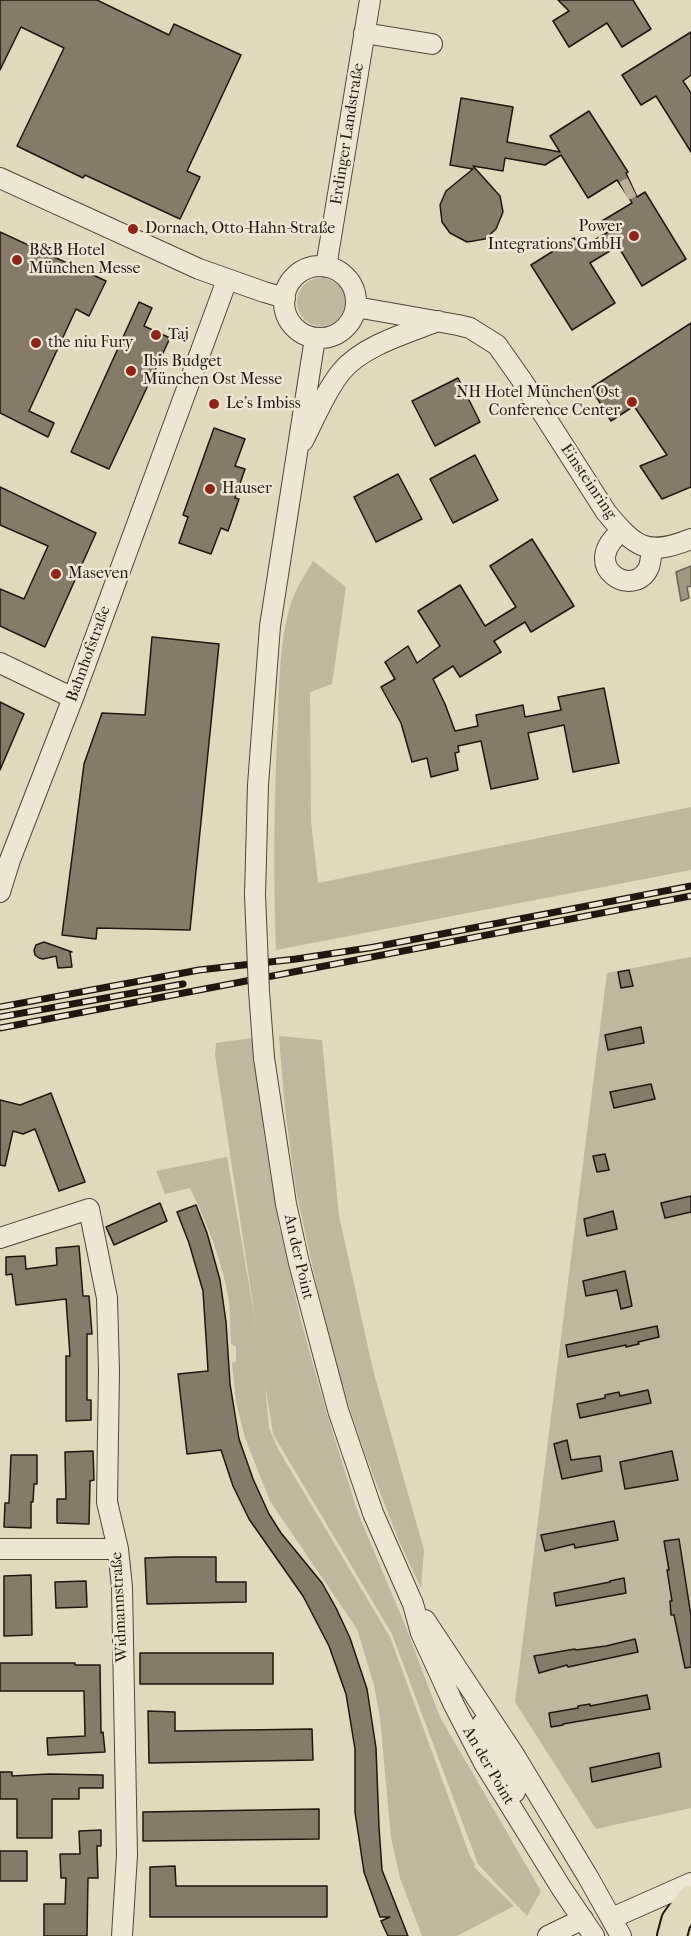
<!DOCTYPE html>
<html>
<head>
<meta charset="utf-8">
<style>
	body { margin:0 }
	canvas { display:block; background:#e2d8bb }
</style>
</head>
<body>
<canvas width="691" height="1936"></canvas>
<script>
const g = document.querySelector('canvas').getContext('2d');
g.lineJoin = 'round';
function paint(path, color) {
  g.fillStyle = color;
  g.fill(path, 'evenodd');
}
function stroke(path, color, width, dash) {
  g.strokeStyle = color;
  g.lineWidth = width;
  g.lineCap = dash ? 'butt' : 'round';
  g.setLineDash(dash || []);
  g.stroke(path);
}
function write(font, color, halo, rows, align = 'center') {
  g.font = font + ' "IM FELL French Canon",serif';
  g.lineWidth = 5;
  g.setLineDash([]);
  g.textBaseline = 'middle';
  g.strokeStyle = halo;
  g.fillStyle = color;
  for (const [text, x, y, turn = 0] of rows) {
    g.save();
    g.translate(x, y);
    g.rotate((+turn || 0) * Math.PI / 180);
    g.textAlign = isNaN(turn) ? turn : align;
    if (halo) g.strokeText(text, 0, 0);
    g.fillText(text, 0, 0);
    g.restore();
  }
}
paint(new Path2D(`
	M297 302a24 24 0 1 1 48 0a24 24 0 1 1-48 0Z
	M313 561 346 587 332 684 310 692 311 821 318 883 691 807V870L276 950C273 873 274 797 278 720 279 684 280 631 293 598 298 585 306 573 313 561Z
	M691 957V1808L596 1829 515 1702 607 973Z
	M279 1036 322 1040 339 1216 373 1370 424 1550 421 1588 399 1541 367 1459 339 1377 314 1273 296 1191 285 1109Z
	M252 1038 265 1141 279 1225 301 1321 326 1411 358 1513 405 1625 440 1717 541 1891 527 1916 478 1864 392 1634 273 1434 265 1384 269 1428 278 1449 390 1637 470 1856 475 1864 474 1867 514 1906 457 1936H422L400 1878 391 1838 380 1718 374 1685 357 1629 270 1501 245 1438 236 1402 232 1363 236 1361V1347L231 1344C230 1331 231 1316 229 1302 223 1262 207 1224 190 1188L165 1194 156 1171 227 1157 257 1331 215 1055 216 1043Z`), '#c1b79e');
const water = new Path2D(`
	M691 566V586L687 587 689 598 681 601 676 572Z`);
paint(water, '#a19680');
stroke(water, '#6e6352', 1.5);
const building = new Path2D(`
	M0 0H97L169 35 174 24 241 55 187 171 200 177 180 219 85 175 83 178 17 146 64 48 21 27 0 70Z
	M558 0H633L651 29 622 47 607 23 569 47 553 21 569 11Z
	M691 32V75L683 81 691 93V152L656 96 641 105 622 75Z
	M461 98 513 107 507 142 560 152 550 136 589 111 628 172 626 173 637 197 645 192 686 259 642 286 618 246 590 263 615 303 572 330 531 265 574 238 581 248 608 232 602 221 632 203 631 201 617 180 588 198 561 155 545 165 505 158 503 171 473 166 500 196 503 212 496 229 485 239 467 242 450 233 442 222 440 205 446 191 473 169 450 165Z
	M0 232 106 281 89 316 76 309 29 411 54 423 48 437 0 413Z
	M139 302 152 308 144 326 170 338 109 469 71 452Z
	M691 323V487L662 499 640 466 667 455 634 406 611 421 591 388Z
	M458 378 480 422 435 446 412 401Z
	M214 428 245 439 235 466 245 469 235 498 239 499 228 531 221 528 211 554 179 543 188 517 183 515Z
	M475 455 498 500 453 523 430 479Z
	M398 474 422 519 376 542 354 497Z
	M0 487 96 533 45 647 0 626V589L24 599 48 546 0 525Z
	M532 539 574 606 531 632 525 622 494 641 501 652 460 677 453 666 433 679 445 704 455 731 478 726 476 715 523 705 525 717 561 710 558 697 604 688 619 763 573 772 564 725 528 733 538 779 491 789 481 741 458 746 459 752 455 753 458 770 431 777 427 758 412 762 401 723 381 687 395 679 385 662 408 646 417 663 440 646 418 611 460 585 485 626 516 607 490 566Z
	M152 637 219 644 190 930 97 928 96 939 62 935 84 764 102 713 145 715Z
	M0 702 24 714 0 770Z
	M44 942 72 952H70L72 967 58 968 56 956 43 959 39 958 35 955 34 950 36 945Z
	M629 970 633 986 621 988 618 972Z
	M641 1027 644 1043 608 1050 605 1035Z
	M651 1084 655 1099 614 1108 610 1092Z
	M51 1093 85 1182 59 1191 35 1129 23 1134 13 1131 5 1166 0 1165V1100L20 1105Z
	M605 1154 609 1170 597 1172 593 1156Z
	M691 1196V1212L665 1218 661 1203Z
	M160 1203 167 1221 114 1245 106 1227Z
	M196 1205 207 1233 220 1280 226 1322 230 1384 239 1439 253 1479 269 1514 281 1533 322 1583 336 1608 350 1638 367 1689 376 1748 379 1827 382 1870 408 1936H388L381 1921 390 1917H380L364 1872 355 1812V1749L346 1694 329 1646 303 1596 249 1519 233 1486 221 1450 187 1454 178 1374 208 1371 207 1353 203 1291 189 1243 177 1212Z
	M613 1211 617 1229 587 1236 584 1219Z
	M79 1246 83 1296H89L92 1334H87V1400H91V1420L66 1421V1356H70L66 1299 16 1305 12 1274 6 1275V1257L25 1256 26 1269 57 1265 56 1248Z
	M625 1271 632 1306 621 1309 617 1290 586 1296 583 1281Z
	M657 1326 659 1337 638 1342 639 1344 626 1347V1345L568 1357 566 1345Z
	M648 1390 651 1403 580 1418 577 1404 605 1398V1395L619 1392 620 1396Z
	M567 1440 571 1460 600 1456 602 1471 562 1479 554 1444Z
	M93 1451 94 1480 90 1481 89 1524 57 1523V1499H66L65 1452Z
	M672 1451 678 1480 625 1489 620 1462Z
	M11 1455H37V1484H34L33 1502H31V1528L4 1527 5 1503H9Z
	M614 1521 618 1540 575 1548 574 1544 545 1551 541 1535Z
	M679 1539 691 1616V1667L685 1668 674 1615H671L670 1601H672L667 1570H669L664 1541Z
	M174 1557H216V1582H246V1602L147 1604 145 1558Z
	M31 1575 32 1635 4 1636V1576Z
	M624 1578 626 1593 556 1606 554 1593 610 1582V1581Z
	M86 1581 87 1607 56 1608 55 1582Z
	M635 1639 638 1652 568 1667 567 1665 539 1673 534 1656 575 1649 576 1650 606 1646Z
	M140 1653H273V1684H140Z
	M0 1663H75V1665H100L101 1733 103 1732 105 1752 48 1755 47 1738 85 1736 84 1691H0Z
	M647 1695 650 1709 563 1724V1725L551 1727 549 1713 578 1708V1706L590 1704V1706Z
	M148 1711 175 1712V1731L312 1729 313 1760 149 1763Z
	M659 1753 661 1767 592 1782 590 1768Z
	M0 1772H12V1776L49 1774 103 1775V1788H79V1799H52V1838H17V1799H0Z
	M319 1809V1839L143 1841V1812Z
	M101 1830V1846H97L98 1878H88L87 1936H44V1904H65L66 1878H61L60 1854H80L79 1831Z
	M0 1851H27V1881H0Z
	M175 1866 176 1886H327V1917H150V1867Z`);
paint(building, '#867b68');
stroke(building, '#22160e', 1.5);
stroke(new Path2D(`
	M624 191 632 187`), '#bcb198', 20, [20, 10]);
const minor = new Path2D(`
	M364 33 432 44
	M0 178 199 269 264 292 285 298
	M284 302a36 36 0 1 1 72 0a36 36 0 1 1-72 0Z
	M326 267 370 0
	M356 307 458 325 470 328 497 345 521 379 606 512C635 547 646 557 691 539
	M303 441C315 418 325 392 341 372 362 346 407 333 438 321
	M622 531C577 566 634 601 649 567 651 561 651 554 652 548
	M0 663 73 698
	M0 892 10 860 73 698 227 280
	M255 895 258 785 270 626 315 338
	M264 1058 286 1204 299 1263 338 1410 373 1513 413 1604 421 1633 454 1705 484 1763 562 1889 594 1936
	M0 1238 89 1209 107 1298 109 1371 107 1502 118 1549 122 1587 127 1855 122 1936
	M0 1549H118
	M425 1620 513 1753 588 1877 621 1936
	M482 1724 515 1792
	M612 1918 691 1883
	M548 1936 583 1919`);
const highway = new Path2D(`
	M672 1936 676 1921 691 1900`);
stroke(minor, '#524639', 22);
stroke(highway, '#22160e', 32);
stroke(minor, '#ece6d3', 20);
stroke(highway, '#e2d8bb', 28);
const rail = new Path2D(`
	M369 948 691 886
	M0 1007 199 970 296 959 375 947
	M0 1017 183 984
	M0 1028 691 896`);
stroke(rail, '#22160e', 7);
stroke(rail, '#ece6d3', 4.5, [14]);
const minorBridge = new Path2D(`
	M255 895 259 991 264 1058`);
stroke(minorBridge, '#524639', 22, []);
stroke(minorBridge, '#ece6d3', 20);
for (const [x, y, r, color] of [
	[133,229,6,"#8f2418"],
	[634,236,6,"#8f2418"],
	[17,260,6,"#8f2418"],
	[156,335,6,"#8f2418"],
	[36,343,6,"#8f2418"],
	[131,371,6,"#8f2418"],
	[632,402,6,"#8f2418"],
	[214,404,6,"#8f2418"],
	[210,489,6,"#8f2418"],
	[56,574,6,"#8f2418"]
]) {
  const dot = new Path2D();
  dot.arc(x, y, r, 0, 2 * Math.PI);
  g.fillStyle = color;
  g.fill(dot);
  stroke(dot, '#ece6d3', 2);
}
write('16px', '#22160e', '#ece6d3', [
	["Erdinger Landstraße",348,134,-81],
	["Einsteinring",588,482,56],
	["Bahnhofstraße",89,654,-70],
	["An der Point",298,1257,77],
	["Widmannstraße",120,1607,-93],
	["An der Point",488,1766,60]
]);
write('16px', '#22160e', '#ece6d3', [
	["Power",622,227,"right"],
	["Integrations GmbH",622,245,"right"],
	["Dornach, Otto-Hahn-Straße",145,229],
	["B&B Hotel",29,251],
	["München Messe",29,269],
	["Taj",168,335],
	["the niu Fury",48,343],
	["Ibis Budget",143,362],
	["München Ost Messe",143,380],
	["NH Hotel München Ost",620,393,"right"],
	["Conference Center",620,411,"right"],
	["Le's Imbiss",226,404],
	["Hauser",222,489],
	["Maseven",68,574]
], 'left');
</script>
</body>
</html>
